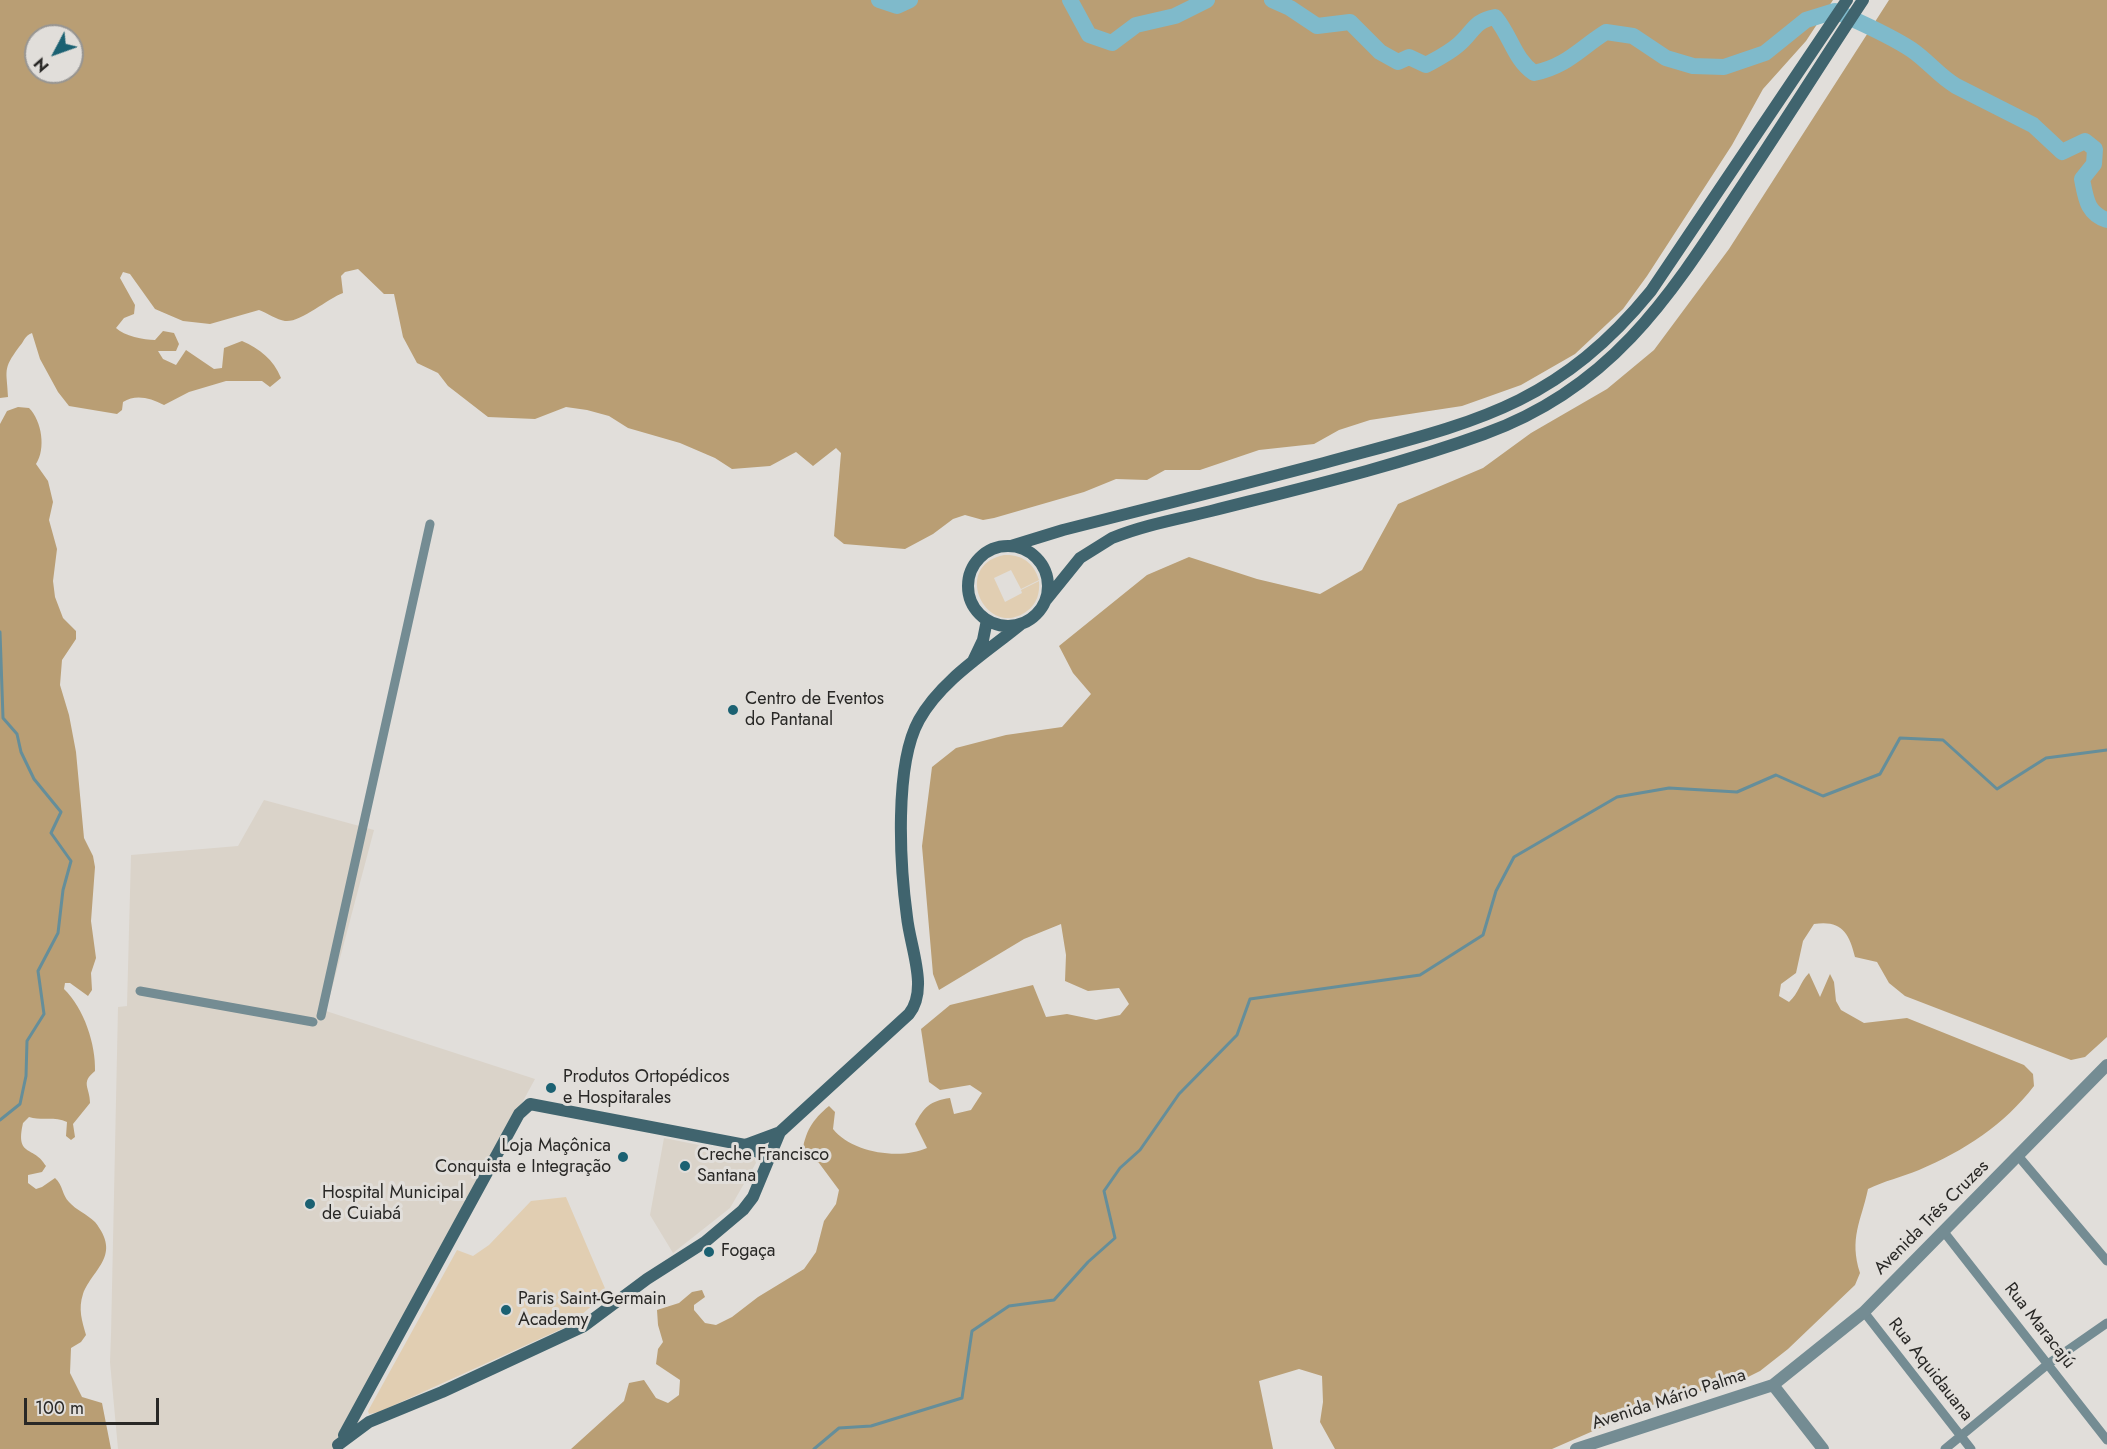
<!DOCTYPE html>
<html>
<head>
<meta charset="utf-8">
<style>
	body { margin:0 }
	#map { position:relative; width:2107px; height:1449px; overflow:hidden; background:#e1deda; font-family:Jost,sans-serif }
	canvas { display:block }
	.north { position:absolute; left:24px; top:24px; width:60px; height:60px; box-sizing:border-box; background:#e1deda; border:2px solid #979592; border-radius:50%; rotate:229deg; font-size:16px; font-weight:700; line-height:24px; text-align:center; color:#292826 }
	.north::after { content:''; display:block; margin:auto; width:21px; height:27px; background:#1b6172; clip-path:polygon(50% 0,100% 100%,50% 72%,0 100%) }
	.scale { position:absolute; left:24px; top:1398px; width:135px; height:27px; box-sizing:border-box; border:3px solid #292826; border-top:0; padding-left:8px; font-size:18px; line-height:21px; white-space:nowrap; color:#292826; -webkit-text-stroke:4px #e1deda; paint-order:stroke }
</style>
</head>
<body>
<div id="map">
<canvas width="2107" height="1449"></canvas>
<div class="north">N</div>
<div class="scale">100 m</div>
</div>
<script>
const g = document.querySelector('canvas').getContext('2d');
g.lineJoin = 'round';
function paint(path, color) {
  g.fillStyle = color;
  g.fill(path, 'evenodd');
}
function stroke(path, color, width, dash) {
  g.strokeStyle = color;
  g.lineWidth = width;
  g.lineCap = dash ? 'butt' : 'round';
  g.setLineDash(dash || []);
  g.stroke(path);
}
function write(font, color, halo, rows, align = 'center') {
  g.font = font + ' Jost,sans-serif';
  g.lineWidth = 6;
  g.setLineDash([]);
  g.textBaseline = 'middle';
  g.strokeStyle = halo;
  g.fillStyle = color;
  for (const [text, x, y, turn = 0] of rows) {
    g.save();
    g.translate(x, y);
    g.rotate((+turn || 0) * Math.PI / 180);
    g.textAlign = isNaN(turn) ? turn : align;
    if (halo) g.strokeText(text, 0, 0);
    g.fillText(text, 0, 0);
    g.restore();
  }
}
paint(new Path2D(`
	M264 800 374 830 326 1011 535 1079 334 1449H118L110 1362 111 1335 118 1007 127 1006 131 855 238 846Z
	M664 1138 754 1156 756 1163 730 1208 673 1253 650 1215Z`), '#dad3c9');
paint(new Path2D(`
	M1004 555C1022 554 1034 563 1039 580L1021 589 1011 570 994 578 1005 602 1022 593 1021 590 1039 581C1040 593 1037 604 1027 611 987 641 950 566 1004 555Z
	M566 1197 607 1293 568 1326 379 1412 369 1414 368 1411 457 1250 473 1256 489 1245 531 1201Z`), '#e1ceb2');
paint(new Path2D(`
	M0 0H1833L1806 41 1763 89 1732 145 1647 276 1623 309 1575 354 1521 385 1462 406 1370 420 1339 430 1314 444 1259 450 1200 470H1165L1147 480 1116 479 1084 492 994 518 983 520 965 515 953 519 933 534 905 549 844 544 834 536 841 453 836 448 813 466 796 452 770 466 732 469 715 458 680 443 628 428 609 416 587 410 566 407 535 419 488 417 448 386 438 373 417 363 403 337 394 294H384L358 269 345 272 341 276 343 293C327 299 300 323 285 321 277 320 267 313 259 310L210 324 183 321 155 309 130 274 123 272 120 278 135 305 134 314 124 318 116 328C124 336 144 340 155 340L163 331 174 333 179 344 176 351H158L163 359 176 365 186 350 214 369 222 368 224 348 242 341C260 349 273 359 281 378L270 387 262 381H226L189 392 164 405C150 398 136 394 123 402L122 410 117 414 69 406 58 392 40 359 32 333C24 336 24 342 19 347 2 370 7 370 8 397L0 398ZM36 36H72V72H36Z
	M1889 0H2107V1037L2085 1057 2071 1060 1905 996 1889 983 1877 962 1855 957C1849 932 1841 920 1814 924L1803 941 1796 973 1781 984 1779 996 1789 1002C1799 993 1800 982 1809 973L1820 997 1830 974 1834 982 1836 1001 1841 1010 1864 1023 1907 1018 2024 1065 2033 1074 2034 1086C2004 1125 1964 1151 1919 1170 1902 1177 1884 1181 1868 1189 1861 1222 1849 1238 1860 1273L1855 1285 1788 1349 1760 1371 1744 1379 1657 1403 1552 1449H1335L1320 1422 1323 1402 1322 1376 1299 1369 1259 1381 1273 1449H571L624 1401 629 1383 644 1380 656 1398 668 1403 679 1395 680 1380 656 1364 658 1349 663 1342 658 1325 657 1310 679 1303 692 1292 702 1290 705 1297 694 1305V1310L705 1323 716 1325 732 1317 758 1297 804 1269 816 1252 824 1221 836 1204 839 1190 819 1163 802 1154C805 1132 812 1120 829 1106L835 1112 833 1129C852 1153 900 1160 927 1148L915 1124C924 1107 930 1101 950 1098L954 1114 971 1110 982 1093 970 1085 940 1090 929 1082 921 1029 950 1005 1033 985 1046 1017 1067 1014 1096 1020 1120 1015 1129 1004 1119 988 1088 991 1065 981 1066 955 1061 924 1024 939 939 990 933 974 922 846 932 767 956 748 1006 735 1062 727 1091 694 1073 673 1059 646 1147 575 1189 557 1257 579 1320 594 1362 570 1398 504 1483 468 1531 433 1607 389 1654 350 1729 249Z
	M18 407 29 408C42 421 46 449 36 464L48 481 53 502 49 520 57 549 53 581 55 597 63 618 76 631V639L62 660 60 685 69 715 76 752 84 838 93 856 95 867 91 921 96 958 91 973 92 990 88 996 70 983H65L64 989C84 1008 96 1045 95 1071 80 1083 90 1087 90 1103L73 1124 75 1137 71 1140 66 1136 67 1122C55 1116 42 1121 29 1117L23 1123C15 1158 34 1145 46 1166L42 1172 28 1175V1183L36 1189 42 1187 55 1178C63 1185 62 1195 69 1202 76 1210 87 1214 95 1222 122 1256 93 1268 83 1294 78 1309 82 1321 86 1335L81 1342 71 1348 70 1373 82 1397 102 1403 111 1449H0V424L7 411Z`), '#b99e74');
stroke(new Path2D(`
	M0 632 3 718 17 734 21 752 34 779 61 812 51 833 71 861 63 890 58 933 38 971 44 1014 27 1041 26 1076 20 1104 0 1120
	M814 1449 839 1428 871 1426 962 1398 972 1331 1009 1306 1054 1300 1088 1262 1115 1238 1104 1191 1120 1168 1140 1150 1179 1094 1237 1035 1250 999 1420 975 1483 935 1496 891 1514 857 1617 797 1669 788 1737 792 1776 775 1823 796 1880 774 1900 738 1943 740 1997 789 2046 758 2107 750`), '#658e9a', 3);
stroke(new Path2D(`
	M879 0 897 6 910 0
	M1070 0 1089 35 1112 43 1136 25 1175 16 1207 0
	M1272 0 1290 8 1317 26 1350 22 1380 52 1398 62 1409 57 1426 65C1437 59 1449 53 1458 45 1473 33 1473 21 1495 17 1511 36 1514 59 1534 73 1567 66 1579 49 1606 32L1633 36 1666 58 1693 66 1724 67 1765 53 1806 20 1835 11C1861 23 1888 34 1912 50 1928 61 1939 76 1956 86L2033 125 2062 152 2085 141 2095 149 2094 164 2082 179C2086 199 2087 213 2107 220`), '#7fbacb', 16);
stroke(new Path2D(`
	M140 991 313 1022
	M321 1016 430 524
	M2019 1157 2107 1261
	M1944 1232 2107 1440
	M1864 1312 1971 1449
	M1945 1449 2048 1364 2107 1323`), '#748c93', 9);
stroke(new Path2D(`
	M1773 1385 1823 1449
	M1576 1449 1773 1385 1864 1312 2107 1065`), '#748c93', 12);
stroke(new Path2D(`
	M968 586a40 40 0 1 1 80 0a40 40 0 1 1-80 0Z
	M1011 546 1063 530C1151 508 1237 486 1324 463 1465 424 1553 411 1651 291L1847 0
	M1046 600 1080 558 1112 538C1144 525 1178 519 1211 511 1302 488 1396 466 1484 434 1612 388 1670 296 1740 189 1782 126 1822 62 1863 0
	M973 661 983 640 987 620
	M745 1145 780 1132
	M344 1435 519 1114 530 1104 745 1145 769 1158
	M338 1445 369 1422 442 1392 584 1326 647 1279 705 1242 743 1210 753 1197 780 1132 909 1014C929 989 910 947 907 917 900 866 894 765 919 720 941 680 987 652 1021 624`), '#40646e', 12);
for (const [x, y, r, color] of [
	[733,710,6,"#1b6172"],
	[551,1088,6,"#1b6172"],
	[623,1157,6,"#1b6172"],
	[685,1166,6,"#1b6172"],
	[310,1204,6,"#1b6172"],
	[709,1252,6,"#1b6172"],
	[506,1310,6,"#1b6172"]
]) {
  const dot = new Path2D();
  dot.arc(x, y, r, 0, 2 * Math.PI);
  g.fillStyle = color;
  g.fill(dot);
  stroke(dot, '#e1deda', 2);
}
write('18px', '#292826', '#e1deda', [
	["Centro de Eventos",745,700],
	["do Pantanal",745,721],
	["Produtos Ortopédicos",563,1078],
	["e Hospitarales",563,1099],
	["Loja Maçônica",611,1147,"right"],
	["Conquista e Integração",611,1168,"right"],
	["Creche Francisco",697,1156],
	["Santana",697,1177],
	["Hospital Municipal",322,1194],
	["de Cuiabá",322,1215],
	["Fogaça",721,1252],
	["Paris Saint-Germain",518,1300],
	["Academy",518,1321]
], 'left');
write('18px', '#292826', '#e1deda', [
	["Avenida Três Cruzes",1932,1218,-45],
	["Rua Maracajú",2039,1326,52],
	["Rua Aquidauana",1930,1370,52],
	["Avenida Mário Palma",1669,1400,-18]
]);
</script>
</body>
</html>
